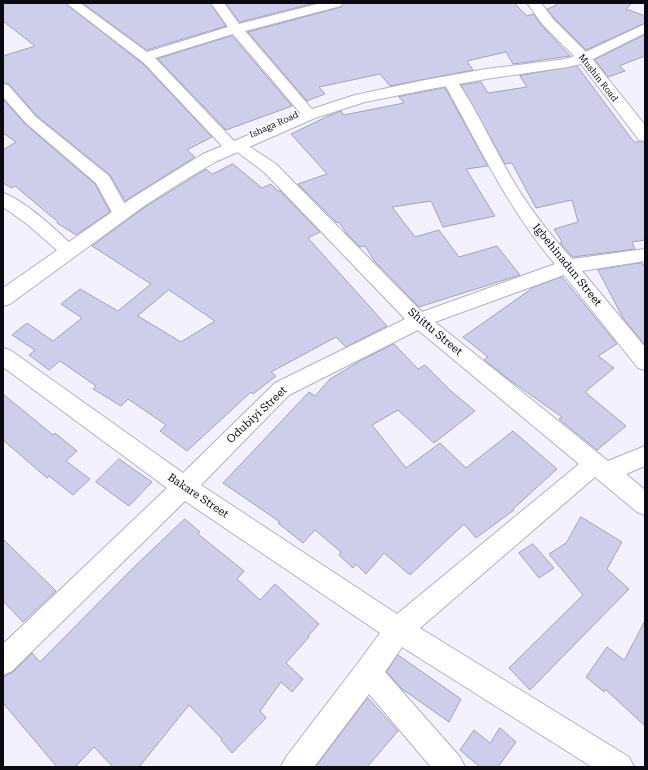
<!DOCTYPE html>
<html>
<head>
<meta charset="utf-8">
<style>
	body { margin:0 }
	#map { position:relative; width:648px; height:770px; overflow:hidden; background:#f2f1fd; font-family:"Roboto Serif",serif }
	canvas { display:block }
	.frame { position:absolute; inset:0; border:4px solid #0b0a13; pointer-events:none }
</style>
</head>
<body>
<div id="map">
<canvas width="648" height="770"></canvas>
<div class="frame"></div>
</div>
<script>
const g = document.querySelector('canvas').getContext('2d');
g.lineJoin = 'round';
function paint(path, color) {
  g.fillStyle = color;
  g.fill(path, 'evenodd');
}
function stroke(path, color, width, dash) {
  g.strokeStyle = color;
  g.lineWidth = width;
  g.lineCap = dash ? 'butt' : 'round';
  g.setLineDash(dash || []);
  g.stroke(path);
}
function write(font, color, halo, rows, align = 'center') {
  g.font = font + ' "Roboto Serif",serif';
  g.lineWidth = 3;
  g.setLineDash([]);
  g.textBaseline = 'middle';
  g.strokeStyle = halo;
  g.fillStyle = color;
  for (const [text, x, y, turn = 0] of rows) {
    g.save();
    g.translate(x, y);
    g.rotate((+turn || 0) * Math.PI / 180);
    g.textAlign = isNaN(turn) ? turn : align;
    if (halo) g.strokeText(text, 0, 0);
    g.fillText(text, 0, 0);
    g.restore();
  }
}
const building = new Path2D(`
	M3 3H65L143 64 212 137 187 150 195 157 125 201 110 175 37 116 9 84 3 83V56L35 46 3 21Z
	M83 3H210L226 26 147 50Z
	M226 3H315L240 22Z
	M343 3H514L527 16 533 14 542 26 570 56 513 64 506 52 467 61 473 70 390 86 380 74 319 87 325 94 307 101 248 32 341 7Z
	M556 3H632L626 9 645 16V23L586 50 554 18 547 9 555 6Z
	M645 35V56L619 66 625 71 608 77 595 60Z
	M232 36 292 106 226 130 158 59Z
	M577 66 634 142H645V240L632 242 635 249 573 257 560 243 562 242 554 229 578 222 572 200 536 208 512 163 505 164 461 85 481 82 488 93 527 87 520 76Z
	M445 88 488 166 466 169 495 216 443 227 431 201 392 207 415 237 439 230 459 257 497 246 520 275 419 307 375 262 365 246 360 247 347 234 339 222 337 223 298 184 327 174 291 134 328 116 341 111 344 115 404 103 399 97Z
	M3 99 25 124 95 184 110 212 76 235 57 223 58 222 15 186 12 188 3 183V150L16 142 3 133Z
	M233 164 262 188 271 184 278 191H280L320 232 308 238 387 326 346 347 336 337 271 372 276 376 253 394 251 392 187 451 160 431 166 425 128 399 121 406 93 389 96 386 60 361 49 370 29 355 35 350 12 335 27 323 53 341 82 318 61 304 80 289 118 311 151 284 92 246 145 207 206 169 212 174ZM169 290 215 321 181 342 138 316Z
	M642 263 645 268V345L623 318 598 270Z
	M562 277 617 344 598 356 614 368 585 392 626 426 597 450 559 419 562 417 511 381 484 360 488 357 463 337 534 287Z
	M394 344 418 369 425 365 451 391 475 411 434 443 398 410 372 425 406 468 440 443 466 468 513 431 557 469 513 509 514 510 476 538 464 524 410 575 384 553 366 574 356 564 353 568 339 555 341 552 315 530 303 543 278 523 280 522 223 483 309 392 315 396 330 379 360 361Z
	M3 394 53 435 55 433 77 451 66 461 90 479 73 495 49 476 47 478 3 440Z
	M119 459 152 482 129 506 96 482Z
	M581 517 622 542 607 569 629 589 530 690 509 668 583 595 549 554 566 543Z
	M185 519 200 532 198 534 244 571 237 579 260 600 275 584 319 624 308 636 309 637 286 663 303 679 292 692 281 682 260 711 266 718 232 753 221 740 222 739 189 705 139 767H113L94 747 75 767H57L3 703V677L13 672 32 653 40 662 131 570Z
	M3 539 56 591 23 622 3 601Z
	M533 544 554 568 539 578 519 553Z
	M645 621V726L605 689 604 692 586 677 607 647 624 660Z
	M398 655 461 699 449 722 402 689 387 672Z
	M368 698 398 731 367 767H316Z
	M500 728 516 742 498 767H480L460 750 474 730 490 743Z`);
paint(building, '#cfceea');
stroke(building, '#a2a1bc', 1);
const minor = new Path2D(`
	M66 3H80L147 52 228 27 211 3H224L239 24 321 3H342L341 6 245 31 311 108 314 111 311 114 306 116 301 114 233 34 155 58 235 142 244 143 276 164 422 312 555 264C508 209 478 144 443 81L445 78 450 77 455 78C479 113 496 153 518 189 534 214 552 237 572 259L645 249V261L582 271 645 347V370L638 368 564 275 435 322 608 461 645 446V466L626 474 645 490V515L637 512 595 477 420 628 629 757 634 767H592L402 647 385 672 460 757 465 767H431L369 694 314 767H281L286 757 358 663 380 633 185 501 12 671 3 675V644L167 488 3 367V348L10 350 183 473 275 383 405 319 264 172 232 148 223 147 144 63ZM418 330 579 464 397 614 201 485 289 395Z
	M3 84 8 85 36 117 109 176 128 210 125 214 119 216 113 214 96 183 26 123 3 97Z
	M3 193C23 199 55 229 71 244L74 248 71 252 65 254 59 252 27 224 3 207Z`);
const tertiary = new Path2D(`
	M645 24V33L589 61 584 62 579 61 577 58 579 55Z`);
const secondary = new Path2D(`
	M527 3H541L553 19 589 55 645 125V141L639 140 581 64 568 67 486 79 425 90 365 102 315 118 215 162 180 183 144 206 10 304 3 306V288L132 198 203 154 303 112 355 95 425 80 486 69 566 59 574 56 543 25Z`);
stroke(minor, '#b1b0cb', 2);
stroke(tertiary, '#b1b0cb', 2);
stroke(secondary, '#b1b0cb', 2);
paint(minor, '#fff');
paint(tertiary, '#fff');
paint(secondary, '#fff');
write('9px', '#0b0a13', '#fff', [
	["Mushin Road",598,78,52],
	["Ishaga Road",274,125,-24]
]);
write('11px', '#0b0a13', '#fff', [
	["Igbehinadun Street",567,265,51],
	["Shittu Street",435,332,40],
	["Odubiyi Street",257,415,-43],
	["Bakare Street",198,496,34]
]);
</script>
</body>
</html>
